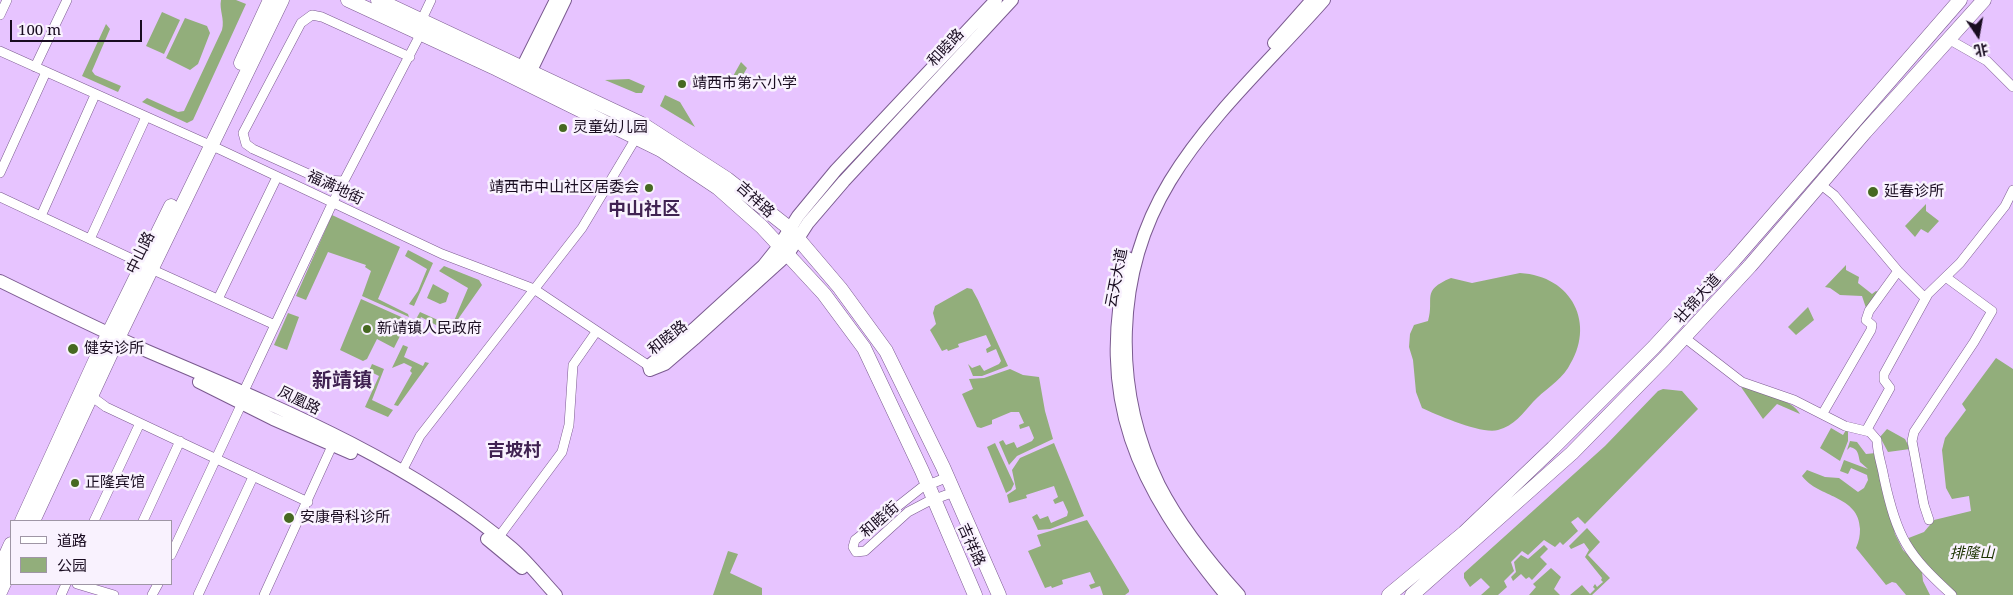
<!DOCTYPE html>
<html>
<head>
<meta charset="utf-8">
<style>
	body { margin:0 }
	#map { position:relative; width:2013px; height:595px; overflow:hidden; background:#e7c4ff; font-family:"Noto Serif","Noto Sans SC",serif }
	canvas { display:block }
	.legend { position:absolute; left:10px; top:520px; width:162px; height:65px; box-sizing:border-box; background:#f9f2fe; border:1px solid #9f96a5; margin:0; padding:6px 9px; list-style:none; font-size:15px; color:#190c20 }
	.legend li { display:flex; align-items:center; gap:10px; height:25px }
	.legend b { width:25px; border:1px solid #9f96a5 }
	.north { position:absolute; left:1953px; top:10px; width:50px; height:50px; -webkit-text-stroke:4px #f9f2fe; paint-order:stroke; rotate:168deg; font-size:14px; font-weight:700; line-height:20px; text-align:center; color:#190c20 }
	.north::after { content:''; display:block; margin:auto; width:18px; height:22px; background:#190c20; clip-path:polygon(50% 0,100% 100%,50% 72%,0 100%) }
	.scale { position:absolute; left:10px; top:20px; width:132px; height:22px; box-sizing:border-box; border:2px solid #190c20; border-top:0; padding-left:6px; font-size:15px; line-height:18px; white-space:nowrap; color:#190c20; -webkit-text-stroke:4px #f9f2fe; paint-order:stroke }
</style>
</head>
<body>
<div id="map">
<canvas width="2013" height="595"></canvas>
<ul class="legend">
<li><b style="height:6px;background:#fff"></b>道路</li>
<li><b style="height:14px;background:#92ae7b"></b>公园</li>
</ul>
<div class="north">北</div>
<div class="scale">100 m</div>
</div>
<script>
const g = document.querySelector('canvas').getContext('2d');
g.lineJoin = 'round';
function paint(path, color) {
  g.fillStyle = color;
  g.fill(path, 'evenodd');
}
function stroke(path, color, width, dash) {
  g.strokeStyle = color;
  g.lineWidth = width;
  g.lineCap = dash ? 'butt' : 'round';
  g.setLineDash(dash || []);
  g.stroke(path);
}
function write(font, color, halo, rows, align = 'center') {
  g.font = font + ' "Noto Serif","Noto Sans SC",serif';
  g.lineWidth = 5;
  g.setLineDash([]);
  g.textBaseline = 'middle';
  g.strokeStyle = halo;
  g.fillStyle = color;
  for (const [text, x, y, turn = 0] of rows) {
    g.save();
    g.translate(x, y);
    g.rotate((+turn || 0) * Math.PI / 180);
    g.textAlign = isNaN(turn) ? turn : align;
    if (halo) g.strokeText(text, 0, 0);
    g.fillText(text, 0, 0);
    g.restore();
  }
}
paint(new Path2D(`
	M221 0H236L246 4 193 120 187 123 142 102 147 98 178 112 184 111 222 30C225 19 219 10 221 0Z
	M162 12 180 20 164 54 146 46Z
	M185 18 207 26 210 33 198 64 190 70 166 58Z
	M106 24 110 29 92 71 95 75 121 86 118 92 82 76Z
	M741 62 747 68 743 75 752 81 747 89 740 86V83L732 78Z
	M629 79 645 86 642 93H636L605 80Z
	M665 95 680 102 695 127 660 106Z
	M1926 204V211L1939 221 1928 233 1921 229 1915 237 1905 226Z
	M332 215 400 247 378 299 408 314 409 317 362 296 371 271 365 267 366 265 328 252 306 300 296 296Z
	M408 250 433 263 414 306 409 304 418 291 427 269 405 256Z
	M1846 265V270L1859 277 1858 283 1872 294 1876 291 1878 292 1866 308 1862 296 1840 295 1830 288 1825 287Z
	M444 266 479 280 482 285 449 332 421 317 416 327 412 326 420 312 449 325 452 320 454 321 468 288 439 271Z
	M1520 273C1572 276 1597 324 1568 368 1559 382 1544 390 1533 402 1523 413 1514 426 1498 430 1483 435 1437 415 1422 408L1416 392 1413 360 1409 347 1410 334 1414 325 1428 321C1435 298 1420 291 1451 278L1472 283Z
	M433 284 449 293 446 302 440 304 427 298Z
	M967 288 972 289 978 300 1008 366 982 376H973L968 364 972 368 980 365 984 371 999 364 1001 361 996 349 987 353 986 349 991 346 986 335 958 344 959 347 948 351 947 349 942 351 930 330 936 324 933 313 935 306Z
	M361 299 408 320 394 348 377 339 367 359 363 361 340 350Z
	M1808 307 1814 320 1796 335 1788 327Z
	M288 313 299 317 287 350 274 345Z
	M403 345 408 347 404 357 423 366 425 362 429 363 398 406 394 405 412 373 410 371 412 367 404 363 392 368Z
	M1996 358 2013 369V595H1956L1928 567 1906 539 1924 532 1934 520 1971 511 1969 496 1952 499 1946 488 1942 450 1945 438 1966 410 1962 404Z
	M372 364 384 369 372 400 393 410 388 417 365 407 379 376 369 371Z
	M1010 369 1023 375 1039 377 1045 411 1053 439 1017 456 1009 465 999 442 1003 440 1006 445 1014 442 1017 448 1032 441 1034 438 1029 426 1020 429 1019 425 1024 423 1019 412H1011L992 420V424L981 428 977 427 962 394 973 389 969 379 984 378Z
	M1741 387C1756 390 1794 400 1800 414L1777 404 1763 419Z
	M1663 389 1682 391 1698 409 1585 524 1578 517 1571 522 1578 531 1563 545 1560 542 1555 547 1544 540 1528 555 1522 551 1511 562 1514 571 1504 581 1507 587 1498 595H1481L1490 587 1481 578 1470 587 1464 578V573L1605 446 1658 391Z
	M1831 428 1843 435 1846 430H1848V441L1840 461 1820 448Z
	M1887 429 1905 439 1910 449 1888 452 1880 437Z
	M1850 441 1857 442 1866 454 1876 453 1895 534 1903 550 1925 571 1922 572 1923 581 1930 595H1906L1896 583 1892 582 1886 585 1856 548C1859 541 1860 536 1860 529 1859 495 1818 498 1802 476L1807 470 1825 477 1839 478 1858 492 1864 488 1868 480 1867 475 1851 468 1848 474 1840 471 1844 460 1868 469 1860 462C1858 455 1859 449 1850 447L1847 450Z
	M995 443 1014 484 1011 490 1006 493 987 447Z
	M1054 443 1084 516 1050 529 1038 530 1032 517 1037 514 1040 519 1048 516 1051 523 1067 516 1068 512 1063 501 1055 504 1053 500 1058 497 1054 486 1026 495 1027 498 1009 503 1007 495 1016 489 1012 470 1020 458Z
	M1087 520 1129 590V592L1125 595H1103L1100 586 1091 589 1089 585 1095 583 1090 572 1062 580 1063 584 1052 588 1051 586 1045 588 1028 551 1041 546 1037 535Z
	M1587 528 1600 542 1588 555 1610 578 1592 595H1570L1582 585 1590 594 1595 589 1593 587 1595 584 1597 587 1603 582 1601 580 1602 578 1585 557 1589 550 1584 543 1571 549 1569 546Z
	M1544 545 1548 549 1540 557 1547 564 1532 580 1529 577 1526 579 1521 574 1513 581 1511 577 1516 572 1514 562 1521 555 1528 559Z
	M728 551 738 554 730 573 762 588V595H713Z
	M1551 568 1561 577 1554 589 1560 595H1529L1536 587 1533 584Z`), '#92ae7b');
const street = new Path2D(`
	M0 15 7 0
	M422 19 431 0
	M1950 40 1987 61 2013 87
	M0 51 221 150 442 254 534 289 649 366
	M35 67 67 0
	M0 173 46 72
	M344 181 322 180 253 149 246 144 243 133 301 23 312 15 322 17 410 57
	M1820 184 1834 195 1898 271 1869 311 1866 320 1872 325 1871 330 1823 413
	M0 197 143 264
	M41 216 95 95
	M90 239 146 117
	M151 269 275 325
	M1898 271 1925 298
	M218 299 277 177
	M1685 338 1742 382 1794 400 1845 426 1870 432 1877 440C1877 453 1882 465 1884 478 1897 538 1907 554 1952 595
	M243 393 333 202 420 35
	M91 396 106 407 308 502
	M1866 431 1890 388 1884 380V374L1928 294 1960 263 2005 206 2013 190
	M402 471 420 436 582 228 636 138
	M948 477 921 488 855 540 853 547 856 552 865 551 908 512 927 502 954 492
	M1929 520 1924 505 1912 441 1914 432 1974 342 1992 311 1947 278
	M94 521 140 423
	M143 521 180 441
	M498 538 562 452 569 425 573 365 596 332
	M171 555 242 403
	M77 584 114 595
	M61 595 66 584
	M152 595 158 584
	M198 595 253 477
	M264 595 332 446`);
const secondary = new Path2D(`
	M996 0 836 170 798 216 779 246 763 266 694 329 649 366 650 370 665 364 694 339 788 254 808 223 844 181 1012 0
	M1274 43 1312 0
	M518 76 556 0
	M526 81 565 0
	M1128 258C1095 401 1136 485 1226 595
	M0 281C49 305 98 329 147 351 273 405 406 458 512 548 528 562 542 580 556 595
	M199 382 273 419 351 453
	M487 539 522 568
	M1239 595C1210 563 1179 524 1159 485 1112 389 1114 273 1170 181 1210 115 1273 58 1324 0`);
const primary = new Path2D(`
	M348 0 497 69 661 150 718 188 762 227 824 294 864 348 922 471 975 595
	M378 0 642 124 727 179 789 228 840 288 886 351 943 467 999 595
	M241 63 270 0
	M22 521 96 359 171 206
	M33 521 118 338 282 0
	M0 568 11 544
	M0 592 11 568
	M1389 595 1464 533 1553 448 1654 347 1734 260 1960 0
	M1412 595 1572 453 1665 358 1750 266 1865 132 1984 0`);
stroke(street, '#7b5b90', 10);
stroke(secondary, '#7b5b90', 14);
stroke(primary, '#7b5b90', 15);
stroke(street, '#fff', 9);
stroke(secondary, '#fff', 12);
stroke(primary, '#fff', 14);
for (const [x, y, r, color] of [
	[682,84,5,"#466921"],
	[563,128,5,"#466921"],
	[649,188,5,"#466921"],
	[1873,192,6,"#466921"],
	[367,329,5,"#466921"],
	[73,349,6,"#466921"],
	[75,483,5,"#466921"],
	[289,518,6,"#466921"]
]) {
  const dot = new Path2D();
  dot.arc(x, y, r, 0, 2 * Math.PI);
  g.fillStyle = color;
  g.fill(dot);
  stroke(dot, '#f9f2fe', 2);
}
write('15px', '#190c20', '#f9f2fe', [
	["和睦路",946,48,-47],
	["福满地街",335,188,25],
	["吉祥路",755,200,42],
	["中山路",141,253,-64],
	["云天大道",1117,278,-79],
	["壮锦大道",1698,299,-48],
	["和睦路",668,338,-38],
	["凤凰路",299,401,26],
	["和睦街",880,520,-41],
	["吉祥路",971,545,66]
]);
write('15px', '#190c20', '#f9f2fe', [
	["靖西市第六小学",692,84],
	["灵童幼儿园",573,128],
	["靖西市中山社区居委会",639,188,"right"],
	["延春诊所",1884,192],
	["新靖镇人民政府",377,329],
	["健安诊所",84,349],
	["正隆宾馆",85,483],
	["安康骨科诊所",300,518]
], 'left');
write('italic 15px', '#1c3302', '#f9f2fe', [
	["排隆山",1972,554]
]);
write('bold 18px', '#402252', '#f9f2fe', [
	["中山社区",644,210],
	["吉坡村",514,451]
]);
write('bold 20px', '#402252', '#f9f2fe', [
	["新靖镇",342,381]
]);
</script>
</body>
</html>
